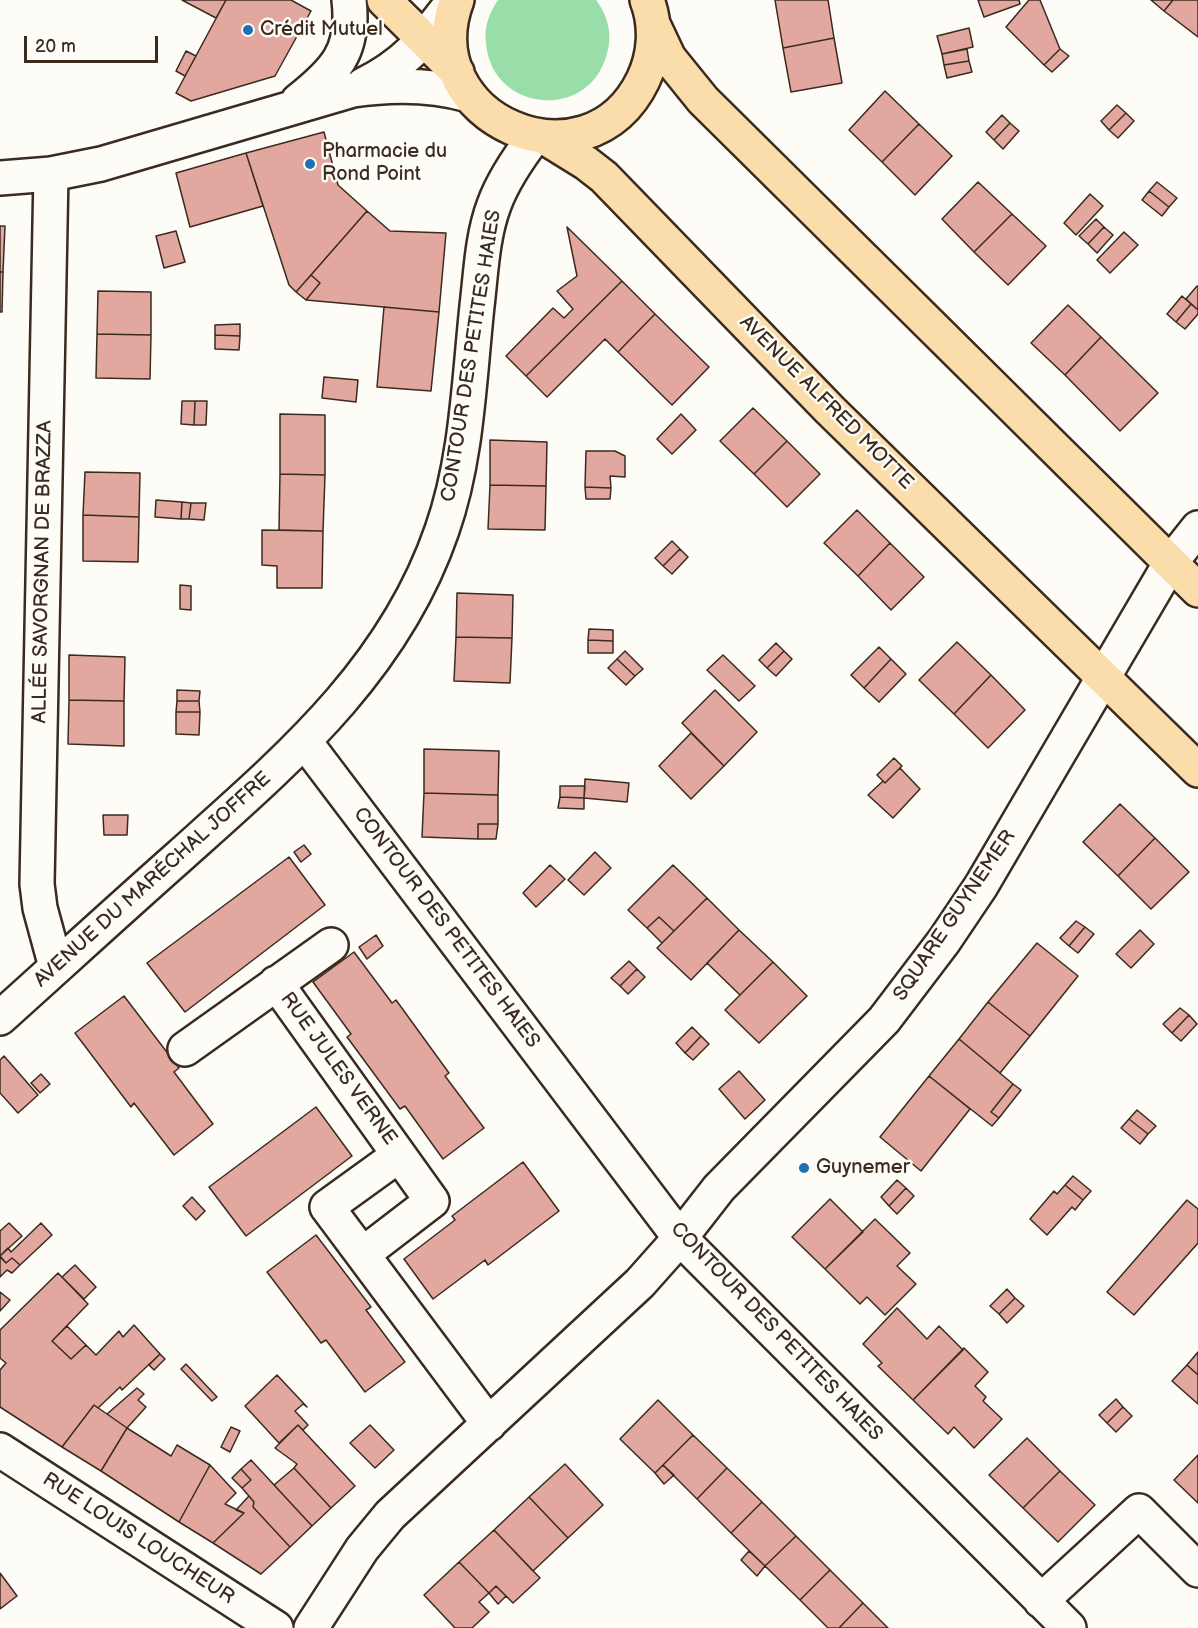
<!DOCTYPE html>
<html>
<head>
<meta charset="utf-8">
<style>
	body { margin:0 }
	#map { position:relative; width:1198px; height:1628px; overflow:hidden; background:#fdfcf7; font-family:"Balsamiq Sans",sans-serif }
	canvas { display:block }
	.scale { position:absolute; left:24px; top:36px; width:134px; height:27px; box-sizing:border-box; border:3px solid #3b2a1e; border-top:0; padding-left:8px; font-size:18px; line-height:21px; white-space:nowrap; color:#3b2a1e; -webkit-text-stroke:4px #fdfcf7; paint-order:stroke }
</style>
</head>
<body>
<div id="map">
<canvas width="1198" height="1628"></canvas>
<div class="scale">20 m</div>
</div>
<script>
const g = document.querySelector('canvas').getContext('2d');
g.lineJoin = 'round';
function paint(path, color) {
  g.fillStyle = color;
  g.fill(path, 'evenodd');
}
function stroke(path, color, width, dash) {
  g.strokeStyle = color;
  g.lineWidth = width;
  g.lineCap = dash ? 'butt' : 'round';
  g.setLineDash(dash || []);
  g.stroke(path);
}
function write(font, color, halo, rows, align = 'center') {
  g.font = font + ' "Balsamiq Sans",sans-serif';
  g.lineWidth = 5;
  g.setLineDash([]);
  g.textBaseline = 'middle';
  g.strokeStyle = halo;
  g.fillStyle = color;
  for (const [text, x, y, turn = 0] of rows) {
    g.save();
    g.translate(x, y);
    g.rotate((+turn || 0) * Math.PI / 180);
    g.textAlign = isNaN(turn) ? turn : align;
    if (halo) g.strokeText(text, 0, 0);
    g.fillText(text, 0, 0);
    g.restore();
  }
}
paint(new Path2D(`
	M498 0H596C609 17 613 37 606 57 586 122 491 111 486 43 484 27 489 13 498 0Z`), '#99dda9');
const building = new Path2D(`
	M182 0H226L216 18Z
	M226 0H291L311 11 275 76 191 101 176 93Z
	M775 0H828L834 38 783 48Z
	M978 0H1019L1020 4 984 17Z
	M1029 0H1040L1060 49 1044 65 1006 27Z
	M1151 0H1173L1164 11Z
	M1173 0H1198V37L1164 11Z
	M969 28 973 47 942 54 937 36Z
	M834 38 842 83 791 92 783 48Z
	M967 49 969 61 944 65 942 54Z
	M1060 49 1069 56 1052 72 1044 65Z
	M186 51 196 56 185 76 176 71Z
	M969 61 972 72 947 78 944 65Z
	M885 91 919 124 882 162 849 130Z
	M1117 105 1126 113 1109 130 1101 121Z
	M1126 113 1134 121 1118 138 1109 130Z
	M1002 115 1010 123 994 140 986 132Z
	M1010 123 1019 131 1003 149 994 140Z
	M919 124 952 156 915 195 882 162Z
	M324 132 338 185 367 211 296 292 289 285 246 153Z
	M246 153 263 206 190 227 176 173Z
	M978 182 1012 214 974 252 942 219Z
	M1157 182 1177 198 1169 207 1149 191Z
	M1149 191 1169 207 1162 216 1142 200Z
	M1090 194 1103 206 1076 235 1064 223Z
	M367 211 390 231 446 233 439 312 306 300 320 283 311 275Z
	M1012 214 1046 246 1008 285 974 252Z
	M1096 219 1104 227 1088 244 1079 236Z
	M0 226H5L3 272H0Z
	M567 227 622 281 526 376 506 356 553 308 564 318 573 309 557 291 577 276Z
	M1104 227 1113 235 1097 253 1088 244Z
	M176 231 185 262 164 268 156 236Z
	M1124 232 1138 245 1110 273 1097 260Z
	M0 272H3L2 312H0Z
	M311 275 320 283 306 300 296 292Z
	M622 281 655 314 618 352 605 339 547 397 526 376Z
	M1197 286H1198V310L1186 299Z
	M98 291 151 292V335L97 334Z
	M1182 296 1191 304 1176 322 1167 314Z
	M1191 304 1198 310V314L1185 329 1176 322Z
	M1068 305 1101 337 1065 375 1031 343Z
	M384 307 439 312 431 391 377 387Z
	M655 314 709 367 672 405 618 352Z
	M240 324V336L215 335V325Z
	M97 334 151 335 150 379 96 378Z
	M215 335 240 336 239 350 215 349Z
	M1101 337 1158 393 1120 431 1065 375Z
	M324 377 358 380 356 402 322 398Z
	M182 401H195L194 425 181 424Z
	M195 401H207L206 425H194Z
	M753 408 787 441 754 474 720 441Z
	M280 414 325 415V475L280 474Z
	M681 414 696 430 672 454 657 439Z
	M490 440 547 442 546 486 490 485Z
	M787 441 820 474 787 507 754 474Z
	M586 451H615L625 456V477L610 476 611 488 585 487Z
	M85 472 140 473 139 517 83 515Z
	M280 474 325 475 323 531 279 530Z
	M490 485 546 486 545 530 488 529Z
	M585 487 611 488 610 499H586Z
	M156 500 182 502 181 519 155 517Z
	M182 502 191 503 189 519H181Z
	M191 503H206L204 520 189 519Z
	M857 510 890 543 858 576 824 543Z
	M83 515 139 517 138 562 83 561Z
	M262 530 323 531 322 588H277V566L262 565Z
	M672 541 680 549 663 566 655 558Z
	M890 543 924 577 891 610 858 576Z
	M680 549 688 557 672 574 663 566Z
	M180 585 191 586V610L180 609Z
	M457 593 513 595 512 638 456 637Z
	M589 629 613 630V641L588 640Z
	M456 637 512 638 510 683 454 681Z
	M588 640 613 641V653H588Z
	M957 642 991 675 954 714 919 680Z
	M776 643 784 651 767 668 759 660Z
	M879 647 891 659 864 688 851 675Z
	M625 651 643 669 635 676 617 659Z
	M784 651 792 659 776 676 767 668Z
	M69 655 125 657 124 701 69 700Z
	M723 655 755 686 739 701 707 670Z
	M617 659 635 676 626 685 608 668Z
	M891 659 906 674 879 702 864 688Z
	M991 675 1025 710 988 748 954 714Z
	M177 690 200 691 199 701H177Z
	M715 690 757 732 724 766 682 723Z
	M69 700 124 701V746L68 744Z
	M177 701H199L200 712H176Z
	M176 712H200L199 735 176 734Z
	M691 733 724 766 691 799 659 766Z
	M424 749 499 751 498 795 424 793Z
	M894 758 902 766 885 783 877 775Z
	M900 768 920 789 893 818 868 795 883 781 885 783Z
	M585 779 629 783 627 802 584 798Z
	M560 786H585L584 798 560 797Z
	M424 793 498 795V824H478V839L422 837Z
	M560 797 584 798V809L558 808Z
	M1120 804 1155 838 1118 876 1083 842Z
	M103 815H128L127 835H104Z
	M478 824H498L496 839H478Z
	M1155 838 1189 872 1151 909 1118 876Z
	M304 845 311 854 301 862 294 852Z
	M595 852 611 868 584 895 568 880Z
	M289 857 325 905 185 1012 147 963Z
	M550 865 565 879 536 907 523 893Z
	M673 865 707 898 674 931 659 917 647 928 628 910Z
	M707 898 739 930 691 980 657 948Z
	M659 917 674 931 662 943 647 928Z
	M1076 921 1085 927 1069 946 1060 938Z
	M1085 927 1094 934 1078 953 1069 946Z
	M739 930 773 962 740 995 707 963Z
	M1140 930 1154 944 1131 968 1116 954Z
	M376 935 383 946 367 959 359 947Z
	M1037 943 1078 976 1030 1036 988 1002Z
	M354 952 392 1003 396 1000 449 1073 445 1076 484 1128 443 1159 405 1106 400 1109 347 1037 351 1034 313 982Z
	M629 961 637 969 620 986 611 978Z
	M773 962 807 996 759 1043 725 1010Z
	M637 969 645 977 628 994 620 986Z
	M124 996 179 1068 174 1072 213 1124 174 1155 134 1103 131 1107 75 1033Z
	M988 1002 1030 1036 1000 1073 959 1039Z
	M1180 1008 1189 1015 1172 1033 1163 1024Z
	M1189 1015 1197 1024 1181 1041 1172 1033Z
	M692 1027 701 1036 685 1053 676 1043Z
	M701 1036 709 1044 693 1060 685 1053Z
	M959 1039 1013 1084 991 1112 999 1118 992 1126 929 1076Z
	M4 1056 38 1095 18 1113 0 1093V1060Z
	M739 1071 765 1100 745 1119 719 1089Z
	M41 1074 50 1084 40 1093 31 1083Z
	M929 1076 970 1109 921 1171 880 1137Z
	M1013 1084 1021 1090 999 1118 991 1112Z
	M316 1107 352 1156 246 1236 209 1187Z
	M1137 1110 1156 1126 1148 1134 1129 1119Z
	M1129 1119 1148 1134 1140 1144 1121 1128Z
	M523 1162 559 1211 488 1265 485 1260 433 1299 404 1259 455 1220 452 1216Z
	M1073 1176 1091 1191 1083 1200 1065 1185Z
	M897 1180 906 1188 889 1206 881 1197Z
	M1065 1185 1083 1200 1075 1210 1072 1207 1047 1235 1030 1219 1054 1191 1057 1194Z
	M906 1188 914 1196 897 1214 889 1206Z
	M192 1197 205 1211 196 1220 183 1206Z
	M830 1199 863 1232 825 1269 792 1237Z
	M1187 1200 1198 1209V1243L1134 1315 1107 1292Z
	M875 1219 910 1253 897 1266 916 1284 885 1315 867 1297 860 1304 825 1269Z
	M9 1223 22 1236 0 1256V1231Z
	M41 1223 52 1235 20 1265 12 1258 6 1263 0 1256 8 1248 11 1252Z
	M316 1235 371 1307 366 1310 405 1362 365 1392 326 1340 321 1343 267 1272Z
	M0 1257 6 1263 12 1258 20 1265 12 1273 7 1270 0 1277Z
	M75 1265 96 1287 84 1299 62 1277Z
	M58 1273 88 1304 52 1341 71 1359 86 1345 96 1355 119 1331 123 1337 134 1325 160 1354 122 1390 120 1387 98 1408 94 1405 62 1447 0 1407V1370L6 1363 0 1358V1330Z
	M1007 1289 1015 1298 999 1314 990 1306Z
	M0 1292 10 1300 0 1311Z
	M1015 1298 1024 1306 1007 1323 999 1314Z
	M897 1308 927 1339 939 1326 963 1350 913 1400 878 1366 882 1363 863 1344Z
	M67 1326 86 1345 71 1359 52 1341Z
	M964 1348 988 1372 975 1386 986 1397 983 1401 1002 1419 974 1448 954 1427 948 1434 913 1400Z
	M1198 1352V1375L1187 1365Z
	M160 1354 165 1359 154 1370 149 1365Z
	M186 1364 217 1397 212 1401 181 1369Z
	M1187 1365 1198 1375V1404L1172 1381Z
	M277 1375 307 1407 303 1404 295 1411 308 1425 303 1430 298 1425 279 1443 245 1406Z
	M137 1388 144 1394 138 1400 146 1407 127 1428 107 1414Z
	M1116 1399 1123 1407 1107 1423 1099 1415Z
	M658 1400 693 1435 655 1473 620 1439Z
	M94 1405 127 1428 101 1471 62 1447Z
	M1123 1407 1132 1416 1116 1432 1107 1423Z
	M298 1425 355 1486 331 1508 294 1468 297 1464 275 1448Z
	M370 1425 394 1450 375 1468 350 1443Z
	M231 1427 240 1431 230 1452 221 1447Z
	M127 1428 171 1456 177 1445 210 1465 179 1522 101 1471Z
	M693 1435 727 1468 697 1499 663 1465Z
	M1027 1438 1060 1471 1023 1508 989 1475Z
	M1198 1455V1503L1174 1480Z
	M251 1460 312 1526 290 1547 253 1507 254 1502 242 1488 251 1480 241 1469Z
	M565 1464 603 1505 568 1538 529 1497Z
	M210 1465 236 1493 225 1504 244 1513 213 1543 179 1522Z
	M663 1465 674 1475 664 1484 655 1473Z
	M294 1468 331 1508 312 1526 274 1485Z
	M727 1468 762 1502 731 1533 697 1499Z
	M241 1469 251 1480 242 1488 232 1478Z
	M1060 1471 1095 1505 1058 1542 1023 1508Z
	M249 1496 254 1502 253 1507 290 1547 261 1574 213 1543 244 1513 236 1510Z
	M529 1497 568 1538 533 1571 494 1530Z
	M762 1502 796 1536 765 1566 731 1533Z
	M494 1530 540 1578 513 1603 496 1586 489 1593 459 1562Z
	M796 1536 830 1570 800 1600 765 1566Z
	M749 1551 765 1566 757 1576 741 1560Z
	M459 1562 489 1593 479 1602 489 1612 472 1628H455L424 1595Z
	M830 1570 863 1603 839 1628H828L800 1600Z
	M0 1573 17 1596 0 1609Z
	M496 1586 506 1596 498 1604 489 1593Z
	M863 1603 888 1628H839Z`);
paint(building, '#e2a8a0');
stroke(building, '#3b2a1e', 1.5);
const minor = new Path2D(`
	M363 85C409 62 424 39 454 0
	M298 101C336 71 355 51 349 0
	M51 174 37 884 40 908 56 967
	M0 178 51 174 101 164 353 90C393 84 430 84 469 95
	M305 742 680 1238 1069 1628
	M276 983 432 1201 363 1254
	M0 1018C60 964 120 909 181 855 287 760 394 670 442 530 467 459 469 381 477 306 481 273 482 237 494 205 503 180 519 157 535 136
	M185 1049 331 945
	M399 1155 327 1207 489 1424
	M0 1450 276 1628
	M1041 1601 1139 1511 1198 1570
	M311 1628 362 1549 390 1515 640 1283 680 1238 719 1188 884 1020 944 941 981 886 1171 562 1198 528`);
const primary = new Path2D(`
	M384 0 457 72
	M457 0C412 119 587 195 643 80 655 55 657 26 647 0
	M653 24 669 58 703 100 1198 590
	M544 137 586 163 604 177 830 410 1198 770`);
stroke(minor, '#3b2a1e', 38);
stroke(primary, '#3b2a1e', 38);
stroke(minor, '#fdfcf7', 33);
stroke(primary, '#faddab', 33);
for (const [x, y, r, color] of [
	[248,30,6,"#1f6fb2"],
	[310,164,6,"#1f6fb2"],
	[804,1168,6,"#1f6fb2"]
]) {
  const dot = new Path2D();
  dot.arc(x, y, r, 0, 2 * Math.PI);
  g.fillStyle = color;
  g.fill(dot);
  stroke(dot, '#fdfcf7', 2);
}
write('20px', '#3b2a1e', '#fdfcf7', [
	["Crédit Mutuel",260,30],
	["Pharmacie du",322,152],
	["Rond Point",322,175],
	["Guynemer",816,1168]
], 'left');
write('20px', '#3b2a1e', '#fdfcf7', [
	["CONTOUR DES PETITES HAIES",472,356,-81],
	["AVENUE ALFRED MOTTE",826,403,45],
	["ALLÉE SAVORGNAN DE BRAZZA",43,572,-89],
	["AVENUE DU MARÉCHAL JOFFRE",153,880,-42],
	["SQUARE GUYNEMER",955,916,-56],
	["CONTOUR DES PETITES HAIES",446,928,53],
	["RUE JULES VERNE",338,1069,54],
	["CONTOUR DES PETITES HAIES",776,1332,46],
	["RUE LOUIS LOUCHEUR",138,1539,33]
]);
</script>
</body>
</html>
